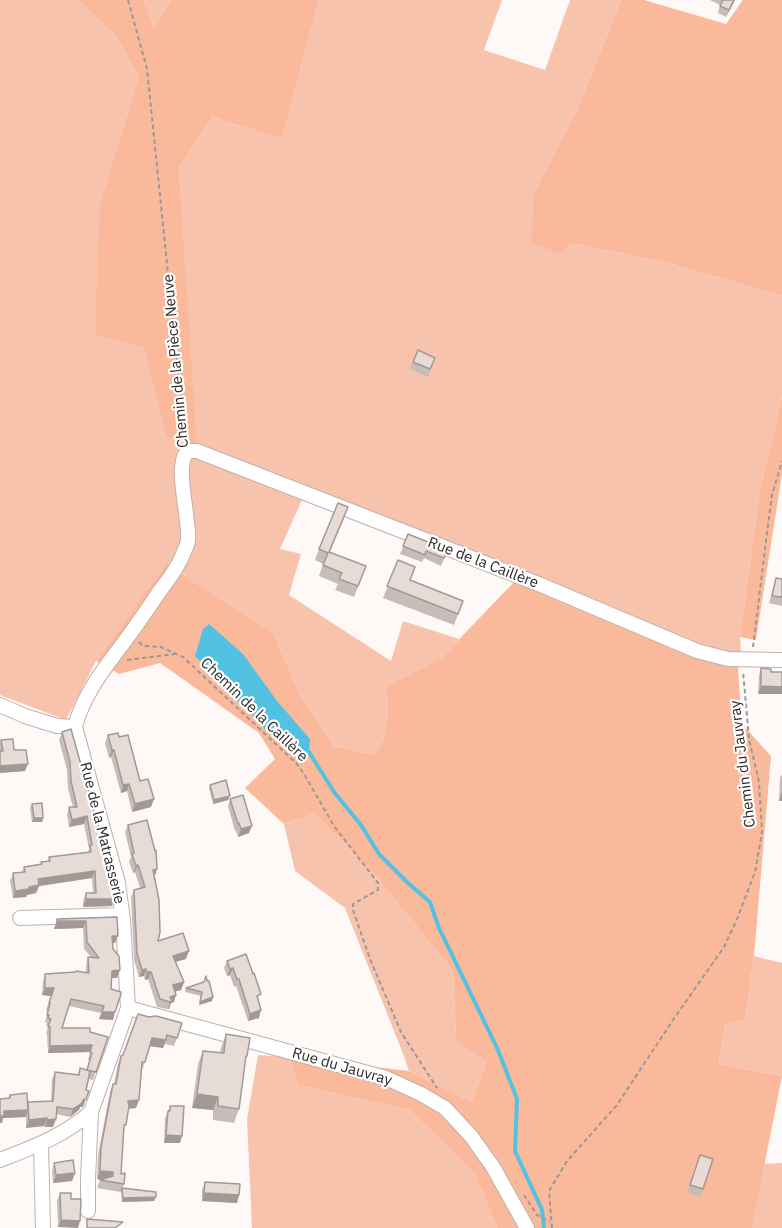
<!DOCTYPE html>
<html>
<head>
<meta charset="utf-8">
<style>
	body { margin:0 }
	canvas { display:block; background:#fef9f7 }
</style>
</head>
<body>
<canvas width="782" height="1228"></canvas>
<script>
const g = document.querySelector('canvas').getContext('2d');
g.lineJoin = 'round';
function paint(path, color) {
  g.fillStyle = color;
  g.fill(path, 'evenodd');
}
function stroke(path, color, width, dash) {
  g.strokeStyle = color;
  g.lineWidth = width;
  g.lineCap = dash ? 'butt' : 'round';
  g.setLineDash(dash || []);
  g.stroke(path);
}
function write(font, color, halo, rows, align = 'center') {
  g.font = font + ' "IBM Plex Sans",sans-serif';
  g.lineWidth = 4.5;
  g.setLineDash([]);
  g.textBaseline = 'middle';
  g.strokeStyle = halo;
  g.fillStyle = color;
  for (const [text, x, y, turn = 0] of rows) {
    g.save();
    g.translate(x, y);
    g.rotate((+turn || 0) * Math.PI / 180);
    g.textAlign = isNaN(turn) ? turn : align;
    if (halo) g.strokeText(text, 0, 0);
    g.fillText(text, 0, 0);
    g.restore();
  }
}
paint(new Path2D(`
	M0 0H78L115 36 139 76 100 202 143 347 166 437 196 446 179 168 212 117 282 139 319 0H502L484 50 545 70 570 0H621L577 110 534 192 571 243 668 263 782 296V397L760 489 740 637 741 652H705L307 489 280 549 301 554 289 595 391 661 403 621 459 639 442 657 387 686 386 734 374 755 334 746 300 695 273 632 194 582 168 563 96 661 66 720 0 695Z
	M144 0H171L154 29V28Z
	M314 814 338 837 380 881 453 971 456 1039 486 1062 472 1102 409 1071 402 1051 345 908 295 871 284 824Z
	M754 956 782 963V1076L719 1064 725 1024 745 1020Z
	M258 1055 289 1057 298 1085 409 1110 475 1174 497 1228H252L247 1119Z
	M782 1163V1228H752L764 1164Z`), '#f8c3ac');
paint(new Path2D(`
	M78 0H144L154 28 171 0H319L282 139 212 117 179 168 197 447 166 437 143 347 95 334 100 202 139 76 115 36Z
	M621 0H644L726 24 743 0H782V296L668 263 571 243 560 254 531 243 534 192 577 110Z
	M782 397V474L756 640 740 637 760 489Z
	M167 563 194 582 273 632 300 695 334 746 374 755 386 734 387 686 442 657 515 581 705 652H741L738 672 742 724 771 756 754 956 745 1020 725 1024 719 1064 782 1076 752 1228H497L475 1174 409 1110 298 1085 289 1057 409 1071 472 1102 486 1062 456 1040 453 971 380 881 338 837 314 814 284 824 245 788 275 759 259 733 160 663 119 674 96 661Z`), '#fbb99b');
paint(new Path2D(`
	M209 624 243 654 277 701 310 739 309 752 300 761 263 727 195 656 203 629Z`), '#53c1e1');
stroke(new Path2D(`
	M309 752 334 792 361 825 379 854 408 883 430 902 439 928 498 1050 517 1099 515 1151 542 1210 544 1228`), '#53c1e1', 4);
const minor = new Path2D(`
	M0 705 25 716 57 726 75 727
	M20 918 122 915
	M128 1008 386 1078 421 1094 445 1108 471 1136 493 1167 527 1228
	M41 1145 43 1228
	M0 1160C33 1147 64 1136 91 1112
	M88 1211V1179L91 1112 128 1008 123 920 118 883 75 727C84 691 109 663 130 634 140 620 150 606 159 592 168 580 178 568 183 554 185 550 187 545 188 541 190 517 174 468 187 451H197L541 585 697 651 728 659 782 660`);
stroke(minor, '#bdb1ad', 16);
stroke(new Path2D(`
	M128 0 147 69 185 439
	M139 642 143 646 161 647 183 657 296 763 304 774 334 826 378 883V890L353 904V910L370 959 401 1032 437 1088
	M753 647 768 525 772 495 782 461
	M127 660 175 654
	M524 1195 537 1215 550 1222
	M552 1228 549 1191 567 1161 617 1105 673 1020 724 947 737 919 755 872 762 832 759 782 749 739 743 671`), '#9c9896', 2, [4.5, 3]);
stroke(minor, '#fff', 14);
paint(new Path2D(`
	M710 0H735L726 17 718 13 720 5Z
	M435 358 428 377 410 369 413 362Z
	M344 518 330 552 362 577 354 597 335 590 338 584 319 576 323 564 315 560 319 549Z
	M408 534 448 550 441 566 424 558 422 562 400 554Z
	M398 560 410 580 463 601 454 625 383 598Z
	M776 578 782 579V606L769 603Z
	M761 668 771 672 758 694 759 676Z
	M62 732 84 782 112 906 83 907V901L86 893H93L92 878 39 886 36 893 27 895 26 897 13 898 10 881 13 873 22 872 24 867 40 865 41 862 48 861 49 857 88 852 89 849 84 824 69 827 67 815 69 807H73L68 789 67 770 59 740Z
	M108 735 119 737 151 807 132 812 127 791 121 793 111 757 109 758 105 743Z
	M1 740 14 750 25 771 0 773V742Z
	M782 774V801H779L780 778Z
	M210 785 228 800 213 804 209 788Z
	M230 799 249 833 238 837 236 831H235L228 806Z
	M32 804 43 818 42 822H32L30 808Z
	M128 825 155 876 158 941 186 959 176 962 184 982 181 990 175 991 176 995 174 1002 171 1003 169 1009H168L157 1007 148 979 145 980 144 976 139 977 134 960 131 897 134 890 140 888 135 872 133 873 129 862 131 857 125 832Z
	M117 917 115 943H113V949L120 970 117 978H111V989L113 1020 99 1019 101 1013 69 1006 62 1028 90 1032 108 1037 93 1080 89 1079 83 1107H80L79 1110 70 1117 56 1114V1119L53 1127H45L44 1126 26 1128V1117L3 1118 2 1123H0V1099L8 1098 10 1095 28 1103 51 1101 52 1079 55 1072 78 1075 80 1068 87 1070 90 1060H88L90 1052 48 1053 47 1034H46L48 1026H46L47 1023 45 1022 48 1011 46 1010 51 996 42 995 43 981 45 974 86 973V965L88 957H91L84 949 83 928 54 929 57 919Z
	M246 954 259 1001V1018L248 1021 236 986 234 987 230 975 227 976 224 968 227 961Z
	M206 976 212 1001 199 1005 201 996 185 992 186 988 204 982Z
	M149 1017 182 1023 174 1046 165 1044 163 1048 149 1046 145 1062 142 1070H141L136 1108 128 1109 124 1131 121 1174 124 1184 122 1188 154 1201 122 1202 121 1192 97 1188 100 1180H101L97 1179 98 1155 110 1092 113 1084H114L118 1064 121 1056 123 1055Z
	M226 1034 247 1056 245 1061 239 1109 234 1123 213 1120V1110L192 1108 198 1064 203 1051 220 1053 221 1048Z
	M170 1106 180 1143H164L165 1118Z
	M700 1155 713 1159 700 1197 687 1192Z
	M54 1163 75 1173 72 1181 53 1183 52 1171Z
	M205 1182 239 1195 237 1203 202 1201V1190Z
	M60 1193 71 1199 58 1227 57 1201Z`), '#c7bcb8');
paint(new Path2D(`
	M734 0H735L726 17 729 10Z
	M761 686 782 687V694H758Z
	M112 750H114L111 757 109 758Z
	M28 764 25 771 0 773V766Z
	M129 784 127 791 121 793 123 785Z
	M782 792V801H779Z
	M230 796 228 800 213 804 214 800Z
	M154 799 151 807 132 812 135 804Z
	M87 816 84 824 69 827 72 820Z
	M34 818H43L42 822H32Z
	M252 826 249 833 238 837 241 829Z
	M138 865 135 872 133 873 136 866Z
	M157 869 155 876 153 870Z
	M95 871 92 878 39 886 36 893 27 895 26 897 13 898 15 891 29 887 38 879Z
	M86 899H115L112 906 83 907Z
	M57 921H86L83 928 54 929Z
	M112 936H118L115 943H110Z
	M189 951 186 959 171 963 173 956Z
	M233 968 230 975 227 976 230 969Z
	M146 969 144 976 139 977 142 970Z
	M120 970 117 978H109L112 971Z
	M147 972H151L148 979 145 980Z
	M184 982 181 990 170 993 173 985Z
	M45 988H54L51 996 42 995Z
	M176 995 174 1002 171 1003 169 1009H168L170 1002V997Z
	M213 997 212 1001 199 1005 200 1002Z
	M261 1010 259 1018 248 1021 250 1014Z
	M102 1012H115L113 1020 99 1019Z
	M152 1038 166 1040 163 1048 149 1046Z
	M92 1045 90 1052 48 1053 50 1046Z
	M197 1094 218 1097 213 1110 192 1108Z
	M86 1099 83 1107H80L79 1110 70 1117 73 1109 83 1100Z
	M139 1100 136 1108 125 1109 128 1101Z
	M28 1110 26 1117 3 1118 2 1123H0V1116L4 1111Z
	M47 1118 44 1126 26 1128 29 1120Z
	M56 1119 53 1127H45L47 1120Z
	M166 1135 182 1136 180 1143H164Z
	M100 1171 113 1172 110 1180 97 1179Z
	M75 1173 72 1181 53 1183 56 1175Z
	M204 1193 239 1195 237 1203 202 1201Z
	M156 1197 154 1201 122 1202 123 1198Z
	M61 1220 80 1221 78 1228 58 1227Z`), '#a29996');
const building = new Path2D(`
	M723 0H734L729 10 720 6Z
	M418 350 435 358 430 369 413 362Z
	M338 503 348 507 329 552 366 566 358 586 339 579 342 573 323 565 328 553 319 549Z
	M408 534 448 550 444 558 426 551 425 555 403 546Z
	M398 560 415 567 410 580 463 601 458 614 387 586Z
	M776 578 782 579V597L772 596Z
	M761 668 771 669V672H782V687L761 686Z
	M71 729 83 772 84 782 86 781 112 877 115 899H86V893H96L95 871 38 879 39 885 29 887V889L15 891 13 873 25 872 24 867 42 864 41 862 50 861 49 857 91 852 90 845H92L87 816 72 820 69 807H77L71 781 70 762 62 732Z
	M118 733 119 737 128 735 140 781 148 779 154 799 135 804 129 784 123 785 114 750H112L108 735Z
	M13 739 14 750H26L28 764 0 766V751H3L1 740Z
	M226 780 230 796 214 800 210 785Z
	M243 795 252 826 241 829 239 823 238 824 230 799Z
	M42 803 43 818H34L32 804Z
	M147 820 155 851 156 850 157 869 153 870 159 900 160 932 158 941 183 933 189 951 173 956 184 982 173 985 176 995 170 997 172 1001 170 1002 160 999 151 972H147L146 969 142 970 137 953 134 890 145 887 138 865 136 866 132 854 134 853 128 825Z
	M117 917 118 936H112L113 949 119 956 120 970 112 971 111 989 121 992V994L115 1012H102L104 1006 71 999 62 1028H90V1032L108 1037 96 1072 87 1070 92 1053 90 1052 92 1045 50 1046V1027L48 1026 51 1019 48 1018 49 1015H47L50 1003H49L54 988H45V974L75 972 76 971 89 973 88 957 99 958 87 942 86 921H57V919Z
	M246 954 253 974 254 973 261 994 257 996 261 1010 250 1014 239 979H237L233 968 230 969 227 961Z
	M206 976 207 981H209L213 997 200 1002 202 992 186 988 204 982Z
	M138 1014 149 1017 156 1016 182 1023 177 1038 167 1035 166 1040 152 1038 145 1062H142L139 1100 128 1101 129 1106 126 1125H124L121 1174 125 1173 124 1184 100 1180 113 1176V1172L100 1171 101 1147 113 1084H116L121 1056 123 1055Z
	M226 1034 250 1038 247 1056H246L239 1109 218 1106V1097L197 1094 203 1051 224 1053Z
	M80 1068 90 1071 86 1090 89 1091 86 1099 83 1100 82 1103 73 1109 57 1107 56 1119 47 1120V1118L29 1120 28 1102 53 1101 55 1072 79 1075Z
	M27 1093 28 1110 4 1111V1116H0V1099L10 1098V1095Z
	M170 1106H184L182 1136 166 1135 168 1111H170Z
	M700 1155 713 1159 703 1189 690 1185Z
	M73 1160 75 1173 56 1175 54 1163Z
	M205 1182 240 1184 239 1195 204 1193Z
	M122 1188 156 1192V1197L123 1198Z
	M60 1193H71V1199H81L80 1221 61 1220Z
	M87 1219 123 1222 115 1228H87Z`);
paint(building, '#e7dbd6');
stroke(building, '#a29996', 1.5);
write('15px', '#2d2927', '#fff', [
	["Chemin de la Pièce Neuve",176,361,-95],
	["Rue de la Caillère",483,563,21],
	["Chemin de la Caillère",254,710,44],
	["Chemin du Jauvray",743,764,-97],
	["Rue de la Matrasserie",102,833,76],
	["Rue du Jauvray",342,1067,16]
]);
</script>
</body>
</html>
